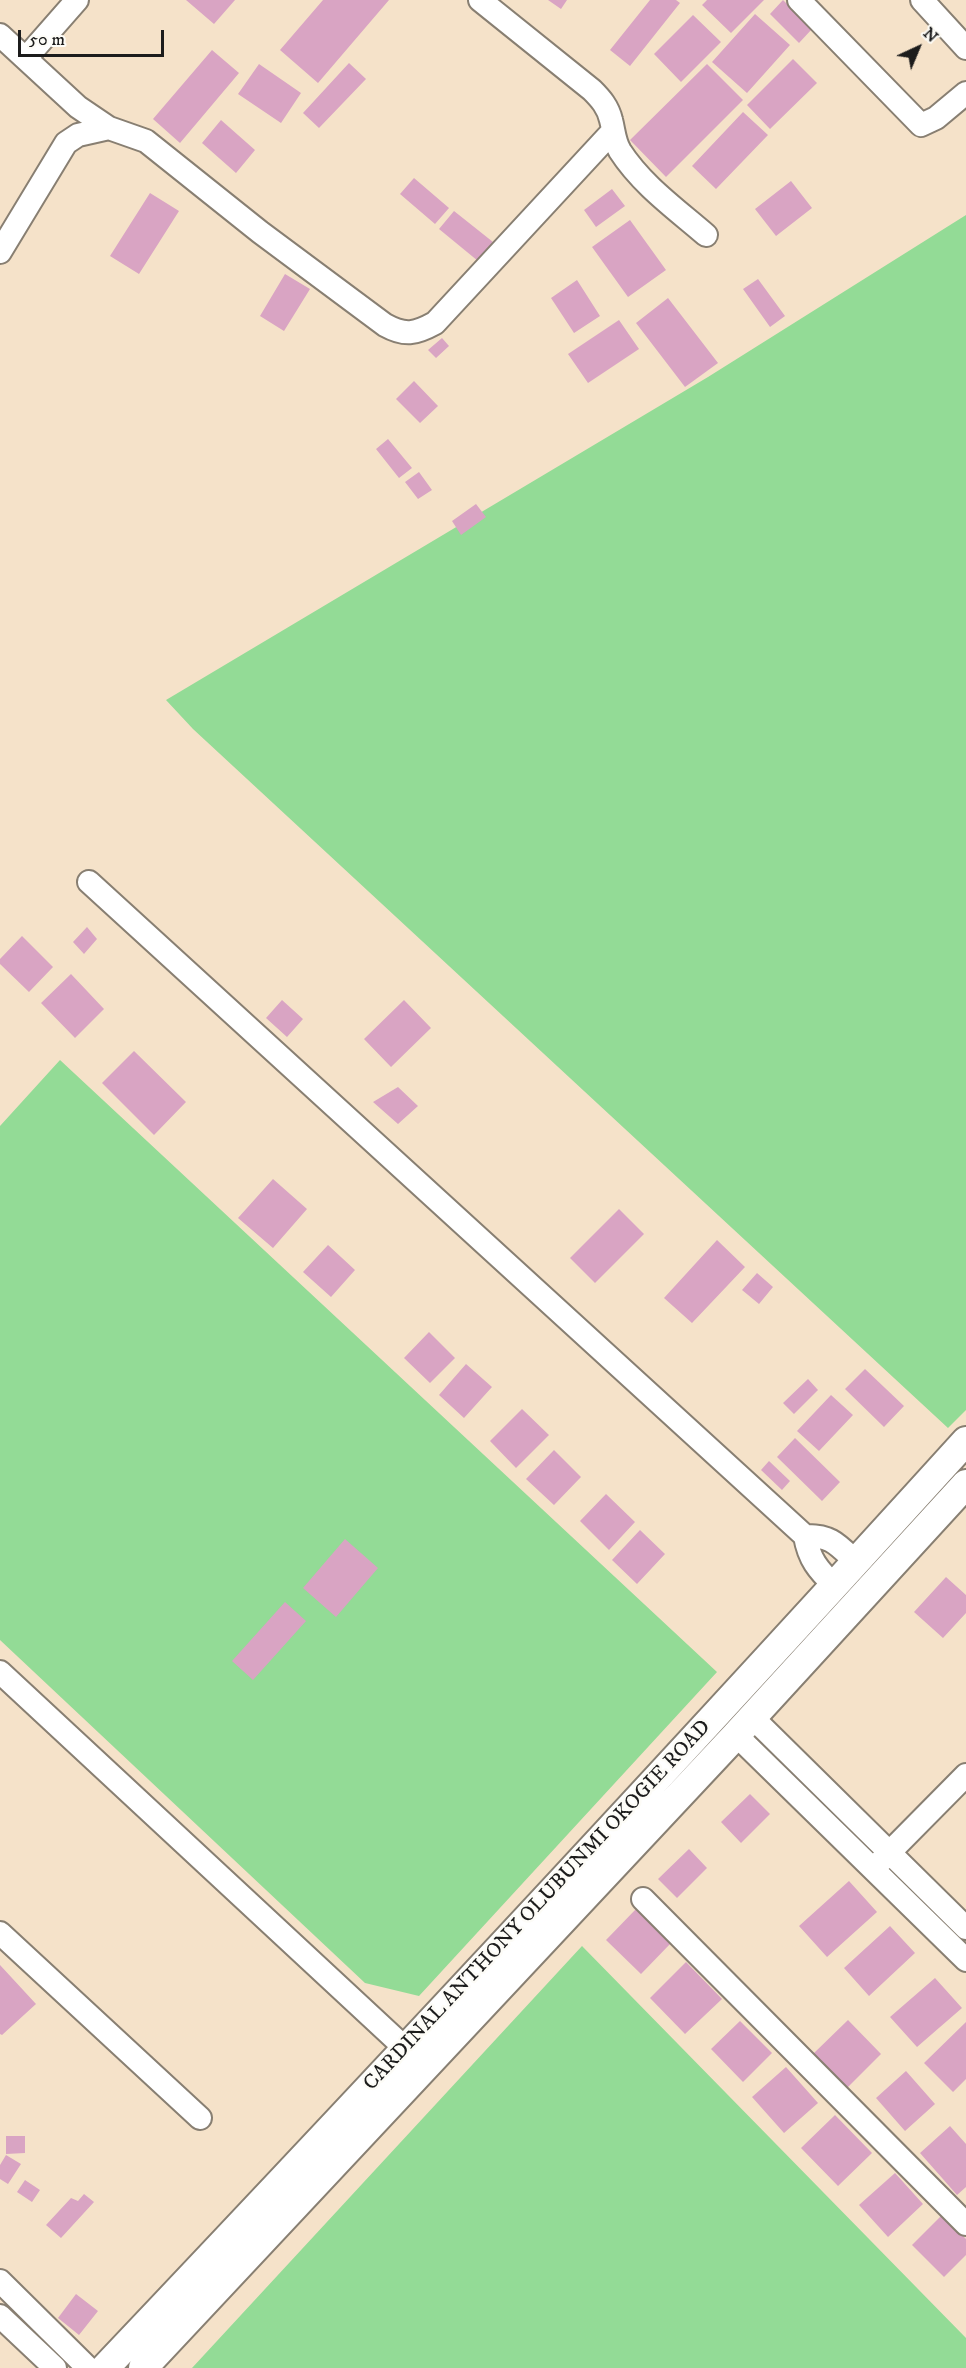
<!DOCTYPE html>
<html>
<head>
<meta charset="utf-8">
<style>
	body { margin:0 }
	#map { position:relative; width:966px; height:2368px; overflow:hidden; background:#f5e2c9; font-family:"IM FELL DW Pica",serif }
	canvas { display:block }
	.north { position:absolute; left:888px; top:18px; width:60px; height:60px; -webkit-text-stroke:4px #fdfcf7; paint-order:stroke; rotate:44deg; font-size:16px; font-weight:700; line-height:24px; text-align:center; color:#1c1c1c }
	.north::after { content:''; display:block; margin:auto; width:21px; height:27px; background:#1c1c1c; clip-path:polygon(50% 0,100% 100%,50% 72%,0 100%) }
	.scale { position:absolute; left:18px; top:30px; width:146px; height:27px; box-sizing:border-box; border:3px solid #1c1c1c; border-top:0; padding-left:8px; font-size:18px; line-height:21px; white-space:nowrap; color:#1c1c1c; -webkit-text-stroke:4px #fdfcf7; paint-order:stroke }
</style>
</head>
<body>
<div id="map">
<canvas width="966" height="2368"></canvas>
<div class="north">N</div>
<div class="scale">50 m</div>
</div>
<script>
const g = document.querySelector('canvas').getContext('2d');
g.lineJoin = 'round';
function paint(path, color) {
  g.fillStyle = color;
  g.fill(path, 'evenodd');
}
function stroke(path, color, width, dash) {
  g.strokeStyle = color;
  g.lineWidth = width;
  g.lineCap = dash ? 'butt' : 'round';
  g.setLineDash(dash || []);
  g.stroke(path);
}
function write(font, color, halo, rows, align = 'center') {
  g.font = font + ' "IM FELL DW Pica",serif';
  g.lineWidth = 5;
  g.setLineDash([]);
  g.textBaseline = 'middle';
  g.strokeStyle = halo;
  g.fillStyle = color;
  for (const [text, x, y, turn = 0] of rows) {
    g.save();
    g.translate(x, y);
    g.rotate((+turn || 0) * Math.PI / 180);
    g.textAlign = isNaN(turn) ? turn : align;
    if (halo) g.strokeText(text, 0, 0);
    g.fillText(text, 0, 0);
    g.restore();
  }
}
paint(new Path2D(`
	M966 215V1410L948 1428 193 729 166 700 708 377Z
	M60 1060 717 1672 419 1996 365 1983 0 1640V1126Z
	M582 1946 966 2338V2368H192Z`), '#93db96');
paint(new Path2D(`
	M186 0H235L214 24Z
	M323 0H389L318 83 280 50Z
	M548 0H567L561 9Z
	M650 0H676L680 3 630 66 610 50Z
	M707 0H764L731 33 702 5Z
	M783 0 812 29 799 43 770 14Z
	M755 14 790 45 747 93 712 62Z
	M693 15 721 42 681 82 654 54Z
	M212 50 239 73 180 143 153 119Z
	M793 59 817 83 770 129 747 105Z
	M349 63 366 79 319 128 303 113Z
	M259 64 301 93 281 123 238 94Z
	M707 64 743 100 666 177 630 140Z
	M743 112 768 135 716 189 692 166Z
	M221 120 255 150 236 173 202 143Z
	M414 178 449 208 435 224 400 194Z
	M791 181 812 208 776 236 755 209Z
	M612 189 625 206 596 227 584 210Z
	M150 193 179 211 139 274 110 256Z
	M454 211 493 242 478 261 439 229Z
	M630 220 666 270 628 297 592 247Z
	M285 274 310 289 284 331 260 316Z
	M758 279 785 316 770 327 743 289Z
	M577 280 600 316 574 333 551 298Z
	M668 298 718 363 685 387 636 323Z
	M619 320 639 349 588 383 568 354Z
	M442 338 449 346 436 358 428 350Z
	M414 381 438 406 420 423 396 399Z
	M388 439 412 468 399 478 376 449Z
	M419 472 432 490 418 499 405 482Z
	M476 504 486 517 461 535 452 521Z
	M87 927 97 939 84 954 73 942Z
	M22 936 53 967 29 992 0 964V959Z
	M71 974 104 1009 75 1038 41 1003Z
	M282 1000 303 1019 287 1037 266 1018Z
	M404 1000 431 1028 391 1067 364 1039Z
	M134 1051 186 1102 154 1135 102 1083Z
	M398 1087 418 1106 398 1124 373 1102Z
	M273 1179 307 1209 273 1248 238 1218Z
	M619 1209 644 1234 595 1283 570 1258Z
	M717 1240 745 1267 692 1323 664 1298Z
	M328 1245 355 1270 331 1297 303 1272Z
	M757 1273 773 1287 759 1304 742 1290Z
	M429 1332 455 1358 430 1383 404 1358Z
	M466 1364 492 1387 464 1418 439 1395Z
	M865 1369 904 1406 884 1427 845 1389Z
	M808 1379 818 1390 794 1414 783 1403Z
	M831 1395 853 1415 819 1451 797 1431Z
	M522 1409 549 1435 516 1468 490 1441Z
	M795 1438 840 1482 822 1501 777 1457Z
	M554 1450 581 1477 554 1505 526 1479Z
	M769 1461 790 1481 782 1490 761 1470Z
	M606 1494 635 1522 609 1550 580 1521Z
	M640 1530 665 1554 637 1584 612 1560Z
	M345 1539 378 1568 336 1617 303 1588Z
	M946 1577 966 1595V1613L943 1638 914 1612Z
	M285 1602 306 1621 253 1680 232 1661Z
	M750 1794 770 1814 741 1843 721 1822Z
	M689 1849 707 1868 677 1898 658 1879Z
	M849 1881 877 1912 827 1957 799 1926Z
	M637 1908 672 1942 641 1974 606 1940Z
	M890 1926 915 1953 869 1996 844 1968Z
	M686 1962 722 1999 685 2034 650 1998Z
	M0 1965 36 2004 2 2035 0 2034Z
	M935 1978 962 2008 917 2047 890 2017Z
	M848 2020 881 2054 847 2088 813 2054Z
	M740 2021 772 2053 743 2082 711 2049Z
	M966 2022V2079L953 2092 924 2063Z
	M786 2067 818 2103 784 2133 752 2097Z
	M906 2071 935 2104 905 2131 876 2098Z
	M835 2115 872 2153 838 2186 801 2148Z
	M950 2126 966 2144V2187L957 2195 920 2153Z
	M6 2136H25V2153L6 2154Z
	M6 2155 21 2164 8 2184 0 2179V2165Z
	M895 2173 923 2204 888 2237 859 2205Z
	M25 2180 40 2190 32 2202 17 2192Z
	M84 2194 94 2202 61 2238 46 2225 71 2198 78 2201Z
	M942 2215 966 2239V2255L944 2277 912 2245Z
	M76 2294 98 2311 79 2335 58 2318Z`), '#d9a4c3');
const minor = new Path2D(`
	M480 0 592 90C601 99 608 107 611 120 614 131 614 141 620 151 642 185 676 209 706 235
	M799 0 921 125 936 118 966 93
	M922 0 966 48
	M0 35 78 107 109 128
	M27 57 77 0
	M0 252 66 143 78 135 109 128 146 141 260 232 385 325C405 336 415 334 435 323L612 132
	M89 882 805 1536C809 1559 818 1570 835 1586
	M805 1536C831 1535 838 1545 856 1562
	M0 1672 406 2049
	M752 1717 966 1928
	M736 1735 966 1960
	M880 1862 966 1775
	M643 1899 966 2224
	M0 1933 200 2118
	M0 2281 88 2368
	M0 2316 55 2368`);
const tertiary = new Path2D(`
	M105 2368C395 2062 683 1753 966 1441
	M143 2368 736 1735 966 1484`);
stroke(minor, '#887f72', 26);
stroke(tertiary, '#887f72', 32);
stroke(minor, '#fff', 22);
stroke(tertiary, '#fff', 28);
write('21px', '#1c1c1c', '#fdfcf7', [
	["CARDINAL ANTHONY OLUBUNMI OKOGIE ROAD",538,1906,-47]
]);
</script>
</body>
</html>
